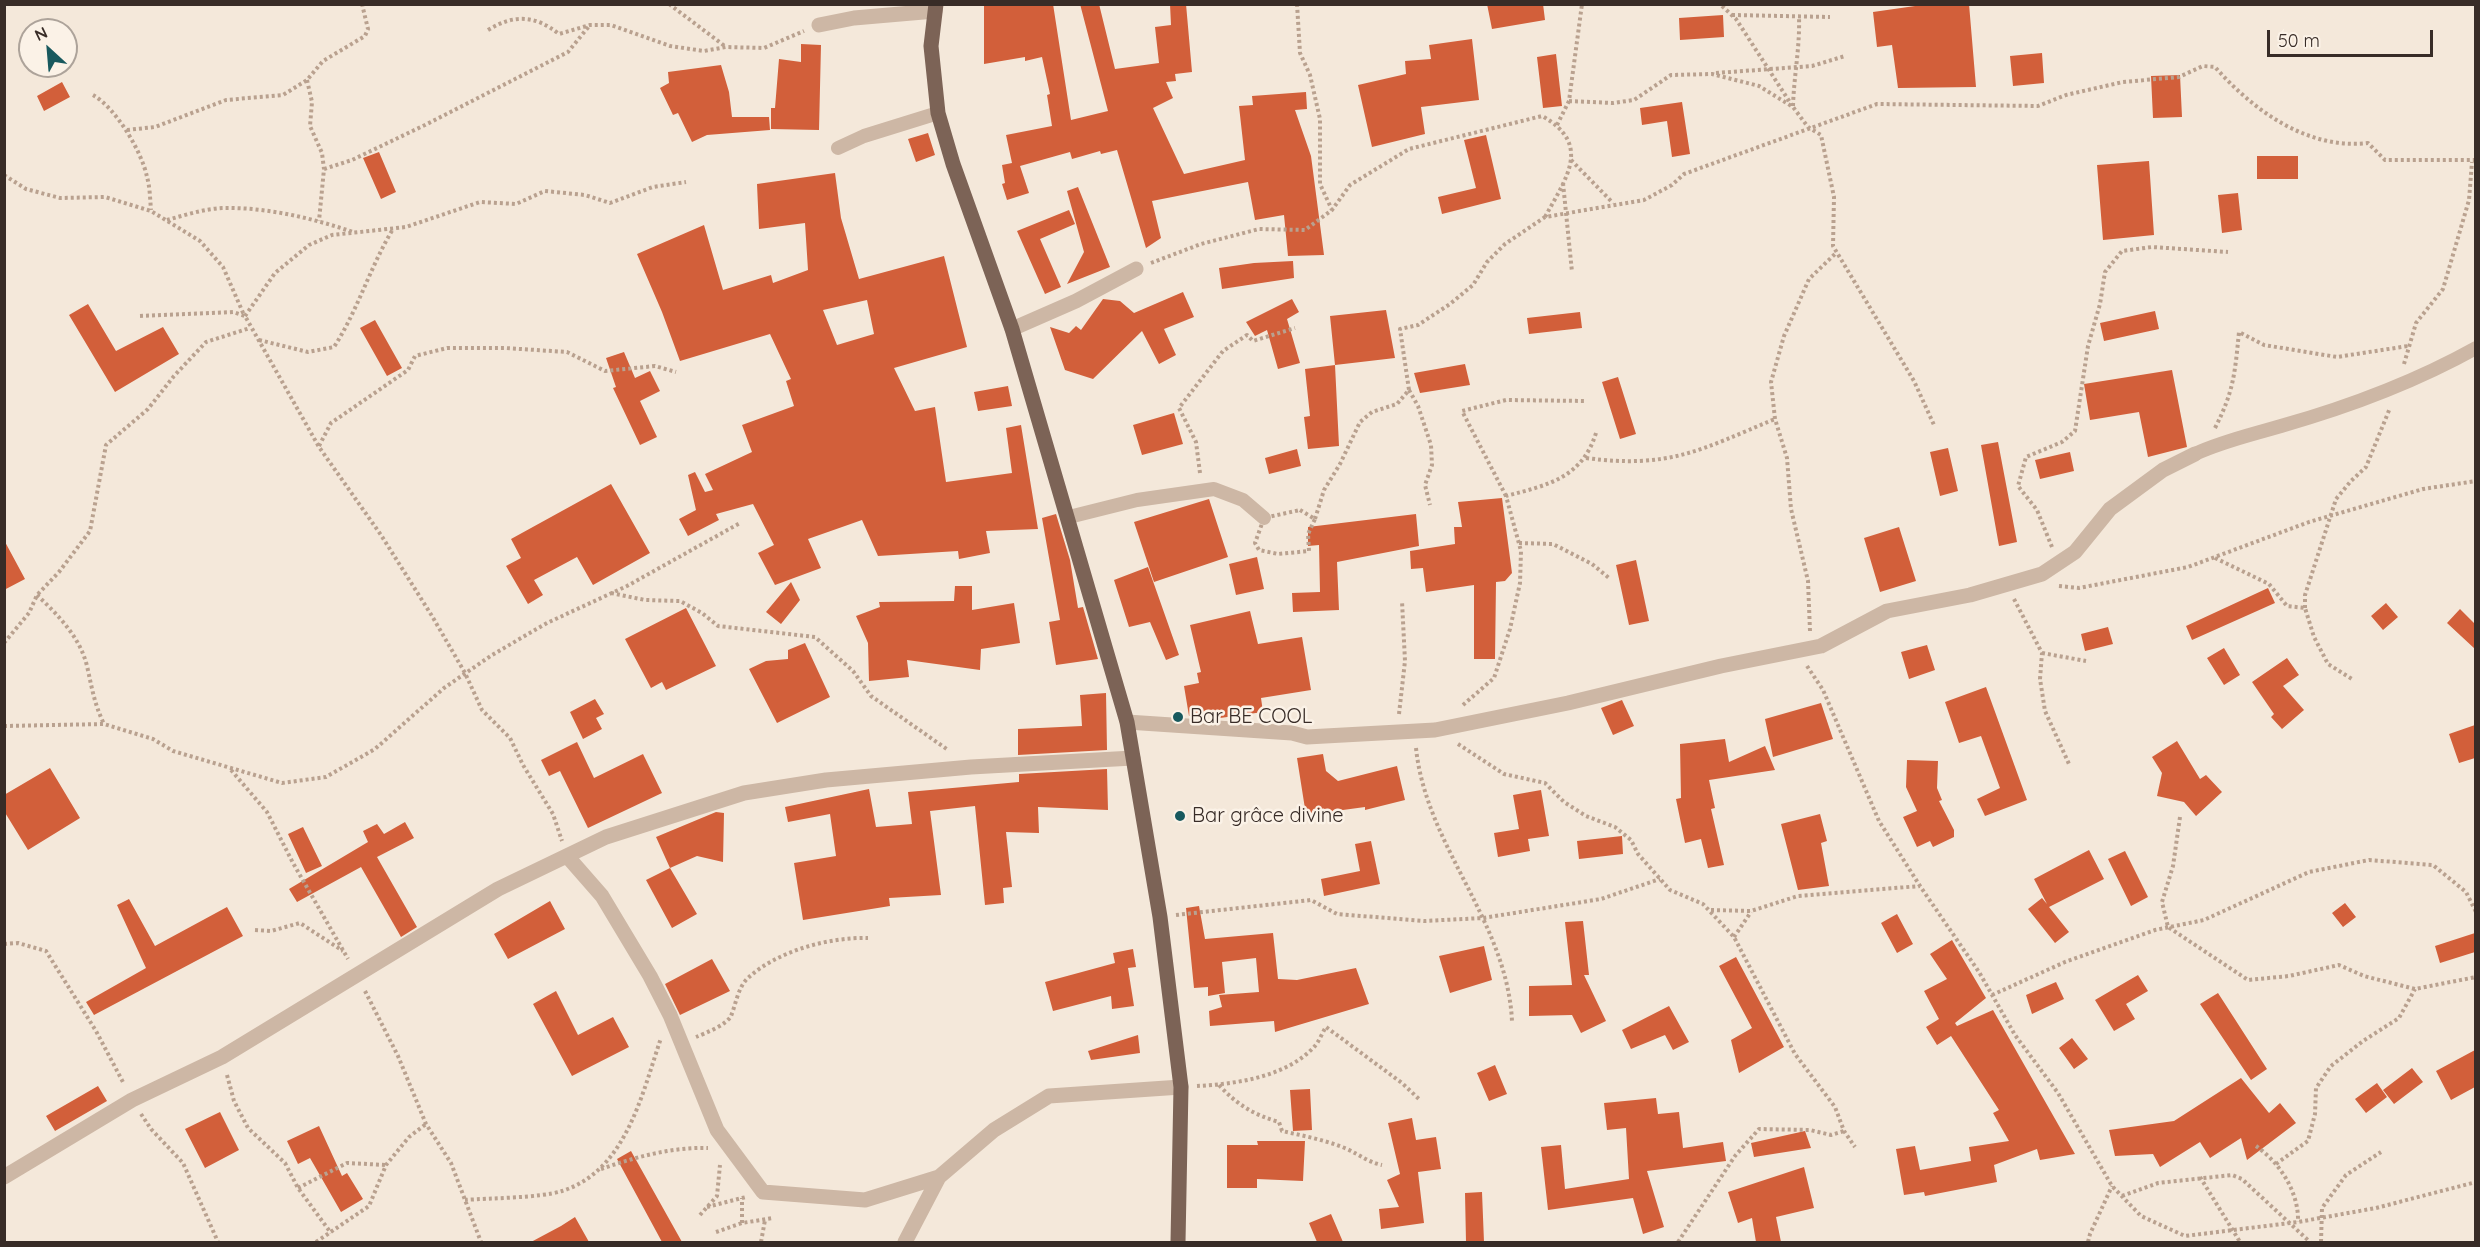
<!DOCTYPE html>
<html>
<head>
<meta charset="utf-8">
<style>
	body { margin:0 }
	#map { position:relative; width:2480px; height:1247px; overflow:hidden; background:#f4e8da; font-family:Quicksand,sans-serif }
	canvas { display:block }
	.frame { position:absolute; inset:0; border:6px solid #382c27; pointer-events:none }
	.north { position:absolute; left:18px; top:18px; width:60px; height:60px; box-sizing:border-box; background:#fbf2e7; border:2px solid #ada39a; border-radius:50%; rotate:334deg; font-size:16px; font-weight:700; line-height:24px; text-align:center; color:#382c27 }
	.north::after { content:''; display:block; margin:auto; width:21px; height:27px; background:#18595e; clip-path:polygon(50% 0,100% 100%,50% 72%,0 100%) }
	.scale { position:absolute; left:2267px; top:30px; width:166px; height:27px; box-sizing:border-box; border:3px solid #382c27; border-top:0; padding-left:8px; font-size:18px; line-height:21px; white-space:nowrap; color:#382c27; -webkit-text-stroke:4px #fbf2e7; paint-order:stroke }
</style>
</head>
<body>
<div id="map">
<canvas width="2480" height="1247"></canvas>
<div class="frame"></div>
<div class="north">N</div>
<div class="scale">50 m</div>
</div>
<script>
const g = document.querySelector('canvas').getContext('2d');
g.lineJoin = 'round';
function paint(path, color) {
  g.fillStyle = color;
  g.fill(path, 'evenodd');
}
function stroke(path, color, width, dash) {
  g.strokeStyle = color;
  g.lineWidth = width;
  g.lineCap = dash ? 'butt' : 'round';
  g.setLineDash(dash || []);
  g.stroke(path);
}
function write(font, color, halo, rows, align = 'center') {
  g.font = font + ' Quicksand,sans-serif';
  g.lineWidth = 5;
  g.setLineDash([]);
  g.textBaseline = 'middle';
  g.strokeStyle = halo;
  g.fillStyle = color;
  for (const [text, x, y, turn = 0] of rows) {
    g.save();
    g.translate(x, y);
    g.rotate((+turn || 0) * Math.PI / 180);
    g.textAlign = isNaN(turn) ? turn : align;
    if (halo) g.strokeText(text, 0, 0);
    g.fillText(text, 0, 0);
    g.restore();
  }
}
paint(new Path2D(`
	M984 4H1053L1071 120 1108 111 1080 4H1099L1115 69 1159 63 1155 27 1171 25 1170 4H1186L1192 72 1175 74 1176 81 1166 82 1173 98 1153 108 1184 174 1245 160 1239 106 1253 105 1252 96 1306 92 1307 109 1295 110 1311 156 1324 255 1288 256 1284 215 1255 220 1248 182 1152 201 1161 238 1146 248 1117 150 1101 154 1100 151 1072 159 1070 152 1020 166 1029 193 1007 200 1002 184 1005 183 1002 165 1012 163 1006 135 1052 126 1047 95 1050 94 1042 57 1025 61V57L984 64Z
	M1487 4H1543L1545 20 1492 29Z
	M1929 4H1969L1976 87 1898 88 1892 45 1877 47 1873 12Z
	M1723 15 1724 37 1680 40 1679 18Z
	M1472 39 1479 100 1421 107 1425 134 1372 147 1358 85 1406 74 1405 61 1431 59 1429 45Z
	M801 44 821 45 819 130 771 129V108H775L779 59 801 62Z
	M2042 53 2044 83 2013 86 2010 56Z
	M1556 54 1562 106 1543 108 1537 57Z
	M721 65 729 92 732 117H769L770 130 707 135 692 142 678 113 673 115 660 88 669 83 668 72Z
	M2180 75 2182 117 2153 118 2151 76Z
	M62 82 70 97 44 111 37 96Z
	M1682 102 1690 154 1672 157 1667 121 1642 125 1640 108Z
	M928 133 935 155 916 162 908 139Z
	M1486 135 1501 199 1442 214 1438 197 1476 188 1464 140Z
	M379 152 396 192 381 199 363 158Z
	M2257 156H2298V179H2257Z
	M2149 161 2154 235 2103 240 2097 165Z
	M835 173 841 218 859 279 944 256 967 347 894 368 915 411 935 407 946 482 1012 473 1006 428 1021 425 1038 529 986 531 990 553 959 559 958 551 878 556 862 520 808 539 821 568 775 585 758 553 774 545 753 504 716 514 719 520 688 536 679 519 696 510 688 475 695 472 705 492 713 490 705 474 752 452 742 425 794 406 786 381 791 379 770 334 680 361 662 312 637 254 704 225 723 290 771 275 773 283 808 270 805 223 759 229 757 184ZM867 300 874 334 837 345 823 310Z
	M1078 187 1110 267 1067 284 1084 252 1067 191Z
	M2238 193 2242 230 2222 233 2218 195Z
	M1069 210 1075 224 1040 239 1061 287 1045 294 1017 231Z
	M1293 261 1294 278 1222 289 1219 268 1254 263Z
	M1183 292 1194 317 1164 329 1176 355 1159 364 1142 331 1093 379 1065 370 1050 327 1069 333 1076 326 1081 330 1103 299 1120 301 1134 313Z
	M1292 299 1299 312 1287 319 1300 363 1278 369 1267 330 1255 336 1246 322Z
	M88 304 116 351 163 327 179 354 115 392 69 315Z
	M1386 310 1395 358 1335 365 1330 316Z
	M2155 311 2159 329 2104 341 2100 323Z
	M1580 312 1582 328 1529 334 1527 318Z
	M375 320 402 368 387 376 360 328Z
	M624 352 635 378 650 371 660 391 640 401 657 437 640 445 613 388 616 387 606 358Z
	M1465 364 1470 385 1420 393 1414 373Z
	M1335 365 1339 446 1308 449 1304 417 1310 416 1305 369Z
	M2172 370 2187 447 2148 457 2139 412 2090 420 2084 384Z
	M1618 377 1636 434 1620 439 1602 382Z
	M1008 386 1012 406 978 411 974 392Z
	M1174 413 1183 444 1142 455 1133 425Z
	M1998 442 2017 542 1999 546 1981 445Z
	M1948 448 1958 491 1940 496 1930 452Z
	M1297 449 1301 466 1269 474 1265 458Z
	M2070 452 2074 471 2040 479 2035 460Z
	M611 484 650 553 593 585 577 557 534 580 543 595 528 604 506 566 521 558 511 539Z
	M1502 498 1512 573 1505 581 1496 582 1495 659H1474V585L1426 592 1423 568 1411 569 1410 551 1455 544 1454 527H1462L1458 502Z
	M1209 499 1228 557 1154 582 1134 522Z
	M1056 514 1070 560 1078 608 1083 607 1098 659 1056 665 1049 622 1060 620 1042 518Z
	M1416 514 1419 546 1337 562 1339 610 1293 612 1292 593 1320 592 1319 545 1308 546V527Z
	M1899 527 1916 581 1880 592 1864 538Z
	M4 540 25 579 4 590Z
	M1257 557 1264 589 1236 595 1229 564Z
	M1636 560 1649 621 1629 625 1616 565Z
	M1148 567 1179 655 1166 660 1150 622 1129 627 1114 580Z
	M791 582 800 600 781 624 766 612Z
	M955 586H972V610L1014 603 1020 643 981 649 980 670 907 660 909 677 869 681 868 643 856 616 880 607 879 602 954 601Z
	M2268 588 2275 603 2192 640 2186 626Z
	M2386 603 2398 617 2383 630 2371 616Z
	M686 608 716 666 666 690 662 682 651 688 625 639Z
	M2460 609 2475 624V649L2447 623Z
	M1250 611 1258 644 1302 637 1311 690 1261 698 1263 712 1220 718V715L1189 716 1184 686 1199 683 1197 673 1201 672 1190 625Z
	M2108 627 2113 644 2085 651 2081 634Z
	M805 643 830 697 777 723 749 669 766 661 788 659V650Z
	M1927 645 1935 670 1909 679 1901 652Z
	M2224 648 2240 675 2224 685 2207 658Z
	M2287 658 2299 675 2283 686 2304 710 2282 729 2271 717 2274 714 2252 682Z
	M1986 687 2027 800 1985 816 1977 799 2000 788 1981 736 1959 743 1945 702Z
	M1106 693 1107 750 1018 755V729L1082 726 1080 695Z
	M595 699 604 714 596 718 602 729 583 739 570 712Z
	M1622 700 1634 726 1613 735 1601 708Z
	M1821 703 1833 739 1773 757 1765 719Z
	M2475 725V758L2459 763 2449 734Z
	M1725 739 1729 762 1765 746 1775 770 1709 780 1715 808 1711 809 1724 865 1708 868 1701 839 1685 843 1676 799 1681 798 1680 744Z
	M2177 741 2200 779 2206 775 2222 792 2196 816 2184 802 2157 796 2162 773 2152 757Z
	M577 742 594 778 643 754 662 793 588 828 560 771 549 776 541 760Z
	M1323 754 1326 771 1338 781 1397 766 1405 800 1365 810V807L1306 815 1297 758Z
	M1907 760 1938 761 1937 788 1942 800 1939 801 1954 830V837L1933 847 1930 841 1917 847 1903 817 1917 811 1906 787Z
	M50 768 80 818 28 850 4 811V795Z
	M1107 769 1108 810 1038 807 1039 833 1006 832 1012 887 1003 888 1004 903 985 905 975 806 930 811 941 895 889 898 890 906 803 920 794 863 836 856 830 814 788 822 785 807 869 789 876 827 912 824 908 792 1019 782V774Z
	M1541 790 1549 836 1528 839 1530 851 1498 857 1494 833 1519 829 1513 795Z
	M716 812 724 813 723 862 697 856 670 868 656 837Z
	M1820 814 1827 841 1821 843 1829 886 1798 890 1781 824Z
	M405 822 414 838 377 857 417 927 401 937 361 867 297 902 289 889 368 842 363 831 377 824 384 834Z
	M303 827 322 866 306 873 288 834Z
	M1622 836 1623 854 1579 859 1577 841Z
	M1371 841 1380 884 1324 896 1321 879 1360 871 1355 844Z
	M2089 850 2104 879 2049 907 2069 932 2055 943 2028 909 2042 898 2047 904 2034 879Z
	M2125 851 2148 897 2131 906 2108 859Z
	M670 868 697 914 672 928 646 880Z
	M129 899 155 946 227 907 243 936 94 1015 86 1002 146 968 117 905Z
	M550 901 565 929 508 959 494 934Z
	M2345 903 2356 917 2343 927 2332 913Z
	M1199 906 1205 939 1273 933 1278 979 1297 980 1356 968 1369 1004 1275 1032 1274 1021 1210 1026 1209 1011 1222 1007 1219 995 1259 992 1256 958 1222 962 1225 993 1208 996V987L1194 988 1186 908Z
	M1897 914 1913 944 1897 953 1881 923Z
	M1583 921 1589 975H1584L1606 1021 1581 1033 1572 1015 1529 1016V986L1572 985 1565 922Z
	M2475 933V952L2440 963 2435 946Z
	M1952 940 1986 998 1955 1023 1957 1026 1993 1010 2075 1154 2040 1160 2037 1149 1994 1165 1997 1182 1925 1196 1924 1192 1904 1195 1896 1149 1915 1146 1920 1170 1971 1161 1969 1147 2009 1141 1993 1113 1999 1110 1951 1036 1937 1045 1926 1027 1939 1019 1924 991 1947 979 1930 954Z
	M1484 946 1492 980 1450 993 1439 956Z
	M1133 949 1136 967 1128 968 1134 1006 1112 1009 1111 996 1053 1011 1045 982 1115 963 1113 953Z
	M1736 957 1784 1047 1739 1073 1731 1040 1752 1028 1719 966Z
	M712 959 730 991 680 1015 665 984Z
	M2138 975 2148 991 2126 1004 2135 1019 2114 1031 2095 1000Z
	M2056 982 2064 999 2032 1014 2026 995Z
	M556 991 578 1035 613 1017 629 1047 572 1076 533 1004Z
	M2218 993 2267 1069 2251 1080 2200 1004Z
	M1669 1006 1689 1042 1673 1050 1665 1035 1631 1049 1622 1030Z
	M1138 1035 1140 1053 1091 1060 1088 1051Z
	M2072 1038 2088 1059 2074 1069 2059 1048Z
	M2475 1050V1087L2451 1100 2436 1071Z
	M1495 1065 1507 1094 1489 1101 1477 1073Z
	M2412 1068 2423 1082 2394 1104 2383 1090Z
	M2241 1078 2269 1113 2280 1103 2296 1123 2247 1160 2241 1138 2210 1158 2200 1142 2160 1167 2153 1154 2115 1156 2109 1130 2174 1121Z
	M2377 1083 2387 1097 2366 1113 2355 1099Z
	M98 1086 107 1101 55 1131 46 1116Z
	M1310 1089 1312 1130 1293 1131 1290 1090Z
	M1656 1098 1658 1114 1679 1112 1683 1148 1723 1142 1726 1161 1647 1171 1664 1227 1643 1234 1633 1198 1548 1210 1541 1147 1561 1145 1565 1189 1629 1179 1626 1128 1607 1130 1604 1103Z
	M220 1112 239 1150 205 1168 185 1129Z
	M1412 1118 1416 1140 1436 1137 1441 1169 1418 1172 1424 1223 1381 1229 1379 1209 1399 1207 1387 1180 1400 1174 1388 1123Z
	M319 1126 342 1176 347 1173 363 1199 341 1212 310 1158 298 1164 287 1141Z
	M1805 1131 1811 1148 1754 1157 1751 1143Z
	M1257 1141H1305L1303 1181 1257 1179V1188H1227V1145H1258Z
	M631 1151 682 1242H662L617 1159Z
	M1804 1167 1814 1208 1776 1217 1781 1242H1756L1752 1218 1738 1223 1728 1192Z
	M1482 1192 1484 1242H1466L1465 1193Z
	M1331 1214 1343 1242H1317L1309 1223Z
	M575 1217 589 1242H531L561 1226Z`), '#d25f3a');
stroke(new Path2D(`
	M669 4 726 47
	M1297 4 1300 53 1310 75 1320 119V184L1332 210
	M1722 6 1736 19 1791 104
	M1732 15 1830 17
	M488 30C514 14 535 15 559 34L590 25H611L670 46 704 51 726 47 764 48 804 31
	M1716 73 1812 66 1845 56
	M307 80 312 102 310 126 322 153 324 169 319 221
	M93 95C116 108 142 152 147 177 150 187 150 199 151 210
	M1569 101 1613 103 1634 100 1671 75 1712 74 1759 86 1793 107 1808 127 1821 135 1834 197 1833 246 1914 381 1934 425
	M1793 106C1794 75 1800 47 1799 17
	M1557 125 1569 101 1582 4
	M127 130 155 127 226 100 283 95 307 80 323 61 365 36 368 29 362 4
	M1571 160 1613 203
	M324 169 352 160 425 125 568 52 590 25
	M4 175 26 189 60 198 105 197 151 211 200 241 223 267 244 315
	M1563 183 1572 272
	M167 220C185 215 204 209 222 208 266 207 312 218 353 232
	M1151 263 1201 244 1259 229 1305 230 1332 210 1350 185 1409 149 1542 116C1592 144 1567 177 1545 217
	M140 316 233 312 245 316 319 447 381 535 432 616 465 673 482 710 510 738 523 765 553 814 562 841
	M245 316 275 273 309 245 332 235 406 227 480 202 516 204 545 191 585 195 610 203 653 187 686 182
	M259 340 308 352 334 347C358 310 370 267 393 229
	M2404 364 2416 323 2443 289 2469 200 2472 162
	M1409 390 1418 406 1431 445 1432 465 1425 485 1430 505
	M2215 428C2234 391 2235 372 2239 332L2264 345 2337 357 2408 346
	M319 446 331 423 408 370 415 356 447 348H505L567 352 605 371 655 366 676 372
	M1586 458C1670 469 1700 450 1775 419
	M1200 473 1196 442 1179 408 1223 351 1247 335 1253 341 1295 328
	M1506 496 1462 411 1506 400 1585 401
	M1300 510 1315 519 1308 534 1309 551 1278 554 1259 550 1255 543 1264 518Z
	M1315 519 1324 490 1340 464 1360 422 1372 412 1397 404 1409 390 1400 329 1418 325 1450 304 1473 285 1487 262 1505 244 1545 217 1644 200 1672 185 1684 174 1877 104 2038 106 2066 95 2123 82 2179 77 2203 66 2215 67C2253 110 2307 150 2368 143L2385 160H2476
	M1519 543 1553 544 1592 564 1609 578
	M2052 547 2037 510 2018 486 2026 457 2062 442 2075 431 2088 346 2100 304 2105 272 2122 251 2152 247 2228 252
	M2215 558 2269 584 2287 606 2305 608 2314 637 2328 664 2352 679
	M2059 586 2079 588 2188 567 2309 522 2423 489 2476 481
	M611 593 645 600 680 601 702 613 718 626 815 637 853 671 871 696 948 750
	M37 595C58 615 80 637 87 666 92 688 94 703 104 724
	M2014 599 2042 653 2040 679 2045 711 2069 764
	M2305 608V595L2336 499 2351 481 2366 467 2390 408
	M1810 631 1808 581 1791 509 1787 458 1775 419 1771 382 1784 336 1809 279 1836 253
	M4 643 29 613 37 595 59 572 90 531 106 445 148 409 174 376 206 342 250 328
	M2042 653 2086 661
	M1807 666 1823 690 1879 821 1920 886 1979 972 2015 1035 2058 1093 2112 1186 2141 1216 2185 1236 2298 1222 2376 1208 2476 1182
	M1463 705 1494 678 1510 629 1520 583 1521 551 1506 496C1548 485 1582 478 1596 433
	M1399 714 1405 661 1402 601
	M4 726 104 724 153 739 173 751 282 783 326 777 375 749 444 688 492 655 547 623 627 586 740 523
	M1458 744 1504 774 1545 783 1564 802 1586 816 1615 827 1631 840 1638 854 1670 890 1703 904 1734 937 1795 1054 1835 1107 1844 1131 1855 1147
	M1416 748C1426 846 1507 921 1512 1021
	M231 770 267 812 293 863 348 959
	M2180 817 2173 866 2162 902 2168 927 2248 980 2289 976 2339 965 2364 976 2415 989 2476 977
	M1711 910 1751 911 1798 896 1920 886
	M1176 915 1311 900 1337 914 1424 921 1483 918 1601 899 1660 879
	M255 930 271 931 300 923 343 951
	M1734 937 1751 912
	M4 944 18 943 46 951 96 1031 124 1084
	M365 991 398 1056 426 1124 451 1163 481 1242
	M1992 995 2065 962 2155 930 2204 920 2309 872 2369 860 2433 865 2466 892 2476 912
	M696 1037C706 1033 726 1025 731 1016 736 1004 738 987 748 978 777 951 829 937 868 938
	M227 1075 234 1101 248 1128 285 1163 298 1188 331 1233
	M1219 1085C1236 1104 1254 1115 1279 1122L1282 1131C1304 1136 1326 1140 1347 1149 1360 1155 1368 1162 1382 1165
	M1197 1086C1236 1084 1286 1077 1314 1047 1319 1042 1322 1033 1326 1027L1402 1083 1420 1100
	M141 1114 151 1129 183 1163 218 1242
	M2256 1146C2280 1163 2299 1192 2298 1222
	M2276 1164 2308 1141 2315 1114 2316 1088 2331 1066 2363 1041 2399 1018 2415 989
	M601 1169C636 1157 671 1147 708 1148
	M2200 1177 2240 1242
	M298 1188 347 1163 386 1165
	M2122 1196 2158 1183 2232 1175 2242 1179 2310 1242
	M465 1200C490 1198 540 1198 562 1191 626 1171 642 1094 661 1038
	M707 1207 746 1197
	M700 1215 717 1196 720 1165
	M742 1223V1198
	M716 1232 742 1223 773 1218
	M316 1242 369 1206 386 1165 409 1137 426 1124
	M761 1242 765 1220
	M1678 1242 1735 1156 1759 1129 1810 1130 1831 1135 1844 1131
	M2088 1242 2090 1234 2112 1186
	M2321 1242 2322 1208 2346 1175 2381 1152`), '#b9a18f', 4, [3, 3]);
stroke(new Path2D(`
	M838 148 864 136 938 113
	M2195 454C2223 441 2251 435 2281 426 2348 407 2415 382 2476 348
	M1069 517 1137 500 1214 489 1243 500 1264 518`), '#cdb7a5', 14);
stroke(new Path2D(`
	M819 25 854 18 935 11
	M1012 329 1076 301 1136 269
	M1127 722 1292 733 1307 737 1435 730 1568 703 1721 666 1821 646 1887 611 1970 595 2042 574 2075 552 2110 509 2163 470 2195 454
	M567 856 602 896 650 976 670 1015 717 1130 763 1192 865 1200 939 1177
	M4 1177 132 1100 222 1057 498 889 606 837 744 793 826 780 971 767 1133 758
	M905 1242 939 1177 994 1130 1049 1096 1181 1087`), '#cdb7a5', 15);
stroke(new Path2D(`
	M936 4 931 46 938 113 953 164 1012 329 1127 722 1160 917 1181 1087 1178 1242`), '#7c6356', 15);
for (const [x, y, r, color] of [
	[1178,717,6,"#18595e"],
	[1180,816,6,"#18595e"]
]) {
  const dot = new Path2D();
  dot.arc(x, y, r, 0, 2 * Math.PI);
  g.fillStyle = color;
  g.fill(dot);
  stroke(dot, '#fbf2e7', 2);
}
write('20px', '#382c27', '#fbf2e7', [
	["Bar BE COOL",1190,717],
	["Bar grâce divine",1192,816]
], 'left');
</script>
</body>
</html>
